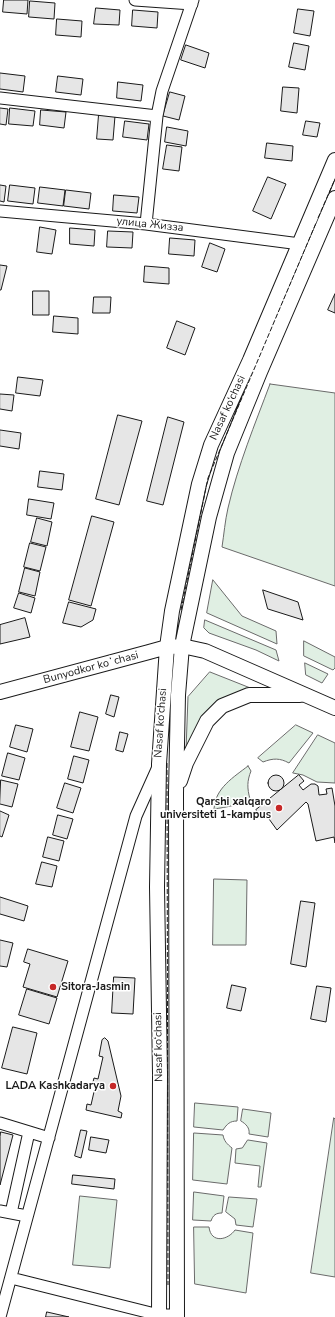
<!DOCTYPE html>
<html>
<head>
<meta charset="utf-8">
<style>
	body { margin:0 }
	canvas { display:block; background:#fff }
</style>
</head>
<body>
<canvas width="335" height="1317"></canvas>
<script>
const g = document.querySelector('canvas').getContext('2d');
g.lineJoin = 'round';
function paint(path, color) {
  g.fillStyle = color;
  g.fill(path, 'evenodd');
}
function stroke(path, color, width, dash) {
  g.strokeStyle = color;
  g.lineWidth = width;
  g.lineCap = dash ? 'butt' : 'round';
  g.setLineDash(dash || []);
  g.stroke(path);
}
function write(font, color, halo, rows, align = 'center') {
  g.font = font + ' "Nunito Sans",sans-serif';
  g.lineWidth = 3;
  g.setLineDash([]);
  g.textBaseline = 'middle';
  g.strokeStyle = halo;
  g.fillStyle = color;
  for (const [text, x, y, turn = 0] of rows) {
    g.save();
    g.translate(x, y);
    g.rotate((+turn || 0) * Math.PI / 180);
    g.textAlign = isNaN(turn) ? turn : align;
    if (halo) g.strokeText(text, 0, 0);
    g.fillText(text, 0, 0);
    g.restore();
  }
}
const green = new Path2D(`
	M270 384 335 393V586L222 547C224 534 225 521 228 508 238 465 255 424 270 384Z
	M213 580 242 616 276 631 277 644 207 613Z
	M205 620 276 650 279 661 256 650 209 633 204 628Z
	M304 641 335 657V668L333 670 304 656Z
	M305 663 328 674 322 683 306 675Z
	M210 672 258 691 237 695 186 750 188 697Z
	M296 725 313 733 289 763C280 758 273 758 263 762L258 758Z
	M318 735 335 743V783L317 782 303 775 293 773Z
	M248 766 251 771C247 781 247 788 250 799 240 805 227 807 214 809 215 788 234 777 248 766Z
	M214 879 247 880 246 945H213Z
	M195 1103 238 1107 237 1121C230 1121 227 1124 223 1130L194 1127Z
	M243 1109 271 1113 268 1137 249 1134C250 1128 246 1124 241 1121Z
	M334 1118 335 1119V1277L311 1273Z
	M194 1133 223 1135C224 1141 227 1144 232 1148L227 1184 193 1180Z
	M248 1140 267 1143 261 1187H258L260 1166 235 1163 236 1149 242 1148Z
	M194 1192 224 1196 222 1213C216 1213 213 1215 211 1221L193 1220Z
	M80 1196 117 1200 110 1268 73 1265Z
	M229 1197 257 1199 253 1227 236 1225 235 1219 226 1212Z
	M194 1227H209C211 1244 228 1240 235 1230L253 1233 246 1293 195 1284Z`);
paint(green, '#e0efe3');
stroke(green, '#6a6a6a', 1);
const building = new Path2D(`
	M4 0H28L27 14 3 12Z
	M30 1 55 3 54 19 29 17Z
	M96 8 120 10 119 25 94 24Z
	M298 9 314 11 310 36 294 33Z
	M133 10 158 12 157 28 132 26Z
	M57 19 82 21 81 37 56 35Z
	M294 43 309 46 305 70 289 67Z
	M186 45 209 53 205 68 181 60Z
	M0 73 25 76 23 92 0 89Z
	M58 76 83 79 81 95 56 92Z
	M118 82 143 85 141 101 117 98Z
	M283 87 299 88 297 113 281 111Z
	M170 92 185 96 179 120 163 116Z
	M0 108 8 109 6 125 0 124Z
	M10 108 35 111 33 126 9 124Z
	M41 110 66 112 64 128 40 125Z
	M99 114 115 116 113 140 97 139Z
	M125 121 149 124 147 140 123 137Z
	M306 121 320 123 317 137 303 135Z
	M167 127 188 131 186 146 165 142Z
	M267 143 293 146 292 161 265 158Z
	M167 145 182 147 179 171 163 169Z
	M268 177 286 184 271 219 253 211Z
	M0 185 6 186 4 202 0 201Z
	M10 185 35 188 33 204 8 201Z
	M40 187 65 190 63 206 38 203Z
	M66 190 91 193 89 209 64 206Z
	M114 195 139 197 137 213 113 211Z
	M40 227 56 230 52 254 37 252Z
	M70 228 95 230 94 246 70 244Z
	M108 231 133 232 132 248 107 247Z
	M170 238 195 240 194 256 169 254Z
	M210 243 225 249 217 272 202 267Z
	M0 265 7 266 1 290H0Z
	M145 266 169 268V284L144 282Z
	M33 291H49V315H33Z
	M335 294V313L328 310Z
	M94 297H111L110 313H93Z
	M54 316 78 318V334L53 332Z
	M177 321 195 328 185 355 167 348Z
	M18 377 43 380 40 396 16 393Z
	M0 394 14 395 12 411 0 409Z
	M118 415 142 421 119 505 96 499Z
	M168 417 184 422 163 505 147 501Z
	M0 430 21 433 19 449 0 446Z
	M40 471 64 474 62 490 38 487Z
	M29 499 54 503 51 519 27 515Z
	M92 516 114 522 91 606 69 600Z
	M37 518 52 522 47 546 31 542Z
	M30 543 46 547 40 571 24 567Z
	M25 568 40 572 35 596 19 592Z
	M263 590 298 602 303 620 268 609Z
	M19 593 35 598 31 613 14 608Z
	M69 602 96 609 93 620 81 627 63 623Z
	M25 618 30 637 0 644V625Z
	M111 695 119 697 114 717 106 714Z
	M80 712 98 717 89 751 71 747Z
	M16 725 33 729 27 752 10 747Z
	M120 732 128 734 123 752 116 750Z
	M8 753 25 758 19 780 2 776Z
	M74 756 89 760 83 783 68 779Z
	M299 775 304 781 299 785 303 790 311 784H315L318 786 319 795 327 794 326 789 332 788 335 806V843L334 837 316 841 308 804 306 802 277 830 264 812 260 815 256 810Z
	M268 783a8 8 0 1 1 16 0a8 8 0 1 1-16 0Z
	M1 780 18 784 12 807 0 804Z
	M65 783 81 788 73 813 57 808Z
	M0 811 9 815 2 837 0 836Z
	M58 815 73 819 67 839 53 835Z
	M48 837 64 841 59 861 43 857Z
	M42 862 57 866 52 887 36 884Z
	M0 897 28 906 24 921 0 914Z
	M301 901 315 903 306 967 291 964Z
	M0 940 13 943 7 967 0 966Z
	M28 949 68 961 57 997 23 987 30 964 24 962Z
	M114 977 135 978 133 1014 112 1013Z
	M232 985 246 988 241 1011 227 1008Z
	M317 986 331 988 326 1022 311 1019Z
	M27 989 57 998 49 1024 19 1015Z
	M13 1027 37 1033 27 1074 2 1068Z
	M105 1038 108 1041 121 1096 118 1111 122 1113 121 1118 86 1110 87 1104 91 1105 96 1083 93 1082 94 1078 98 1079 103 1057 99 1056 102 1040Z
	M81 1130 87 1131 81 1158 75 1156Z
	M1 1132 13 1135 0 1185V1137Z
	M91 1137 109 1140 106 1153 89 1150Z
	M73 1175 115 1179 114 1189 72 1184Z
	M47 1312 69 1317H46Z`);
paint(building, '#e6e6e6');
stroke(building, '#1a1a1a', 1);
const minor = new Path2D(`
	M135 0 192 4
	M0 98 157 116
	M0 211 146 224 300 244
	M146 224 157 116 162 91 193 0
	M0 1123 49 1138
	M0 1211 27 1216
	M11 1213 29 1132
	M11 1278 159 1315H177
	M0 1317 136 816 158 767`);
const major = new Path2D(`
	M0 692 149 652 167 647 182 646 205 651 335 708
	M180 781 186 763 207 721 222 706 249 695H300
	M159 1317 160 1074 157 887 159 764 167 647 172 611 199 484 211 445 250 360 335 160
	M177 1317 176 793 178 695 182 646 209 517 227 453 260 372 335 198`);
stroke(minor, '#1a1a1a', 13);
stroke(major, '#1a1a1a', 16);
stroke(minor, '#fff', 11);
stroke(major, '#fff', 14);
stroke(new Path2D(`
	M318 218 335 179
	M181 610 208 478 316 223
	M167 763 168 1285`), '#1a1a1a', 1, [5, 2]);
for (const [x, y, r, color] of [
	[279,808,4,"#c62828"],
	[53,987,4,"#c62828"],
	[113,1086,4,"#c62828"]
]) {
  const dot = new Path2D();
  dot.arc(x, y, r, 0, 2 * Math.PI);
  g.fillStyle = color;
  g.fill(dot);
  stroke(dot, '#fff', 1.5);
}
write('11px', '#1a1a1a', '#fff', [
	["улица Жизза",150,225,6],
	["Nasaf ko‘chasi",228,408,-65],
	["Bunyodkor koʻchasi",91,668,-15],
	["Nasaf ko‘chasi",161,723,-86],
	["Nasaf ko‘chasi",159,1047,-91]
]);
write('bold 11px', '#1a1a1a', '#fff', [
	["Qarshi xalqaro",271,802],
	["universiteti 1-kampus",271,815],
	["Sitora-Jasmin",61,987,"left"],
	["LADA Kashkadarya",105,1086]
], 'right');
</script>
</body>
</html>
